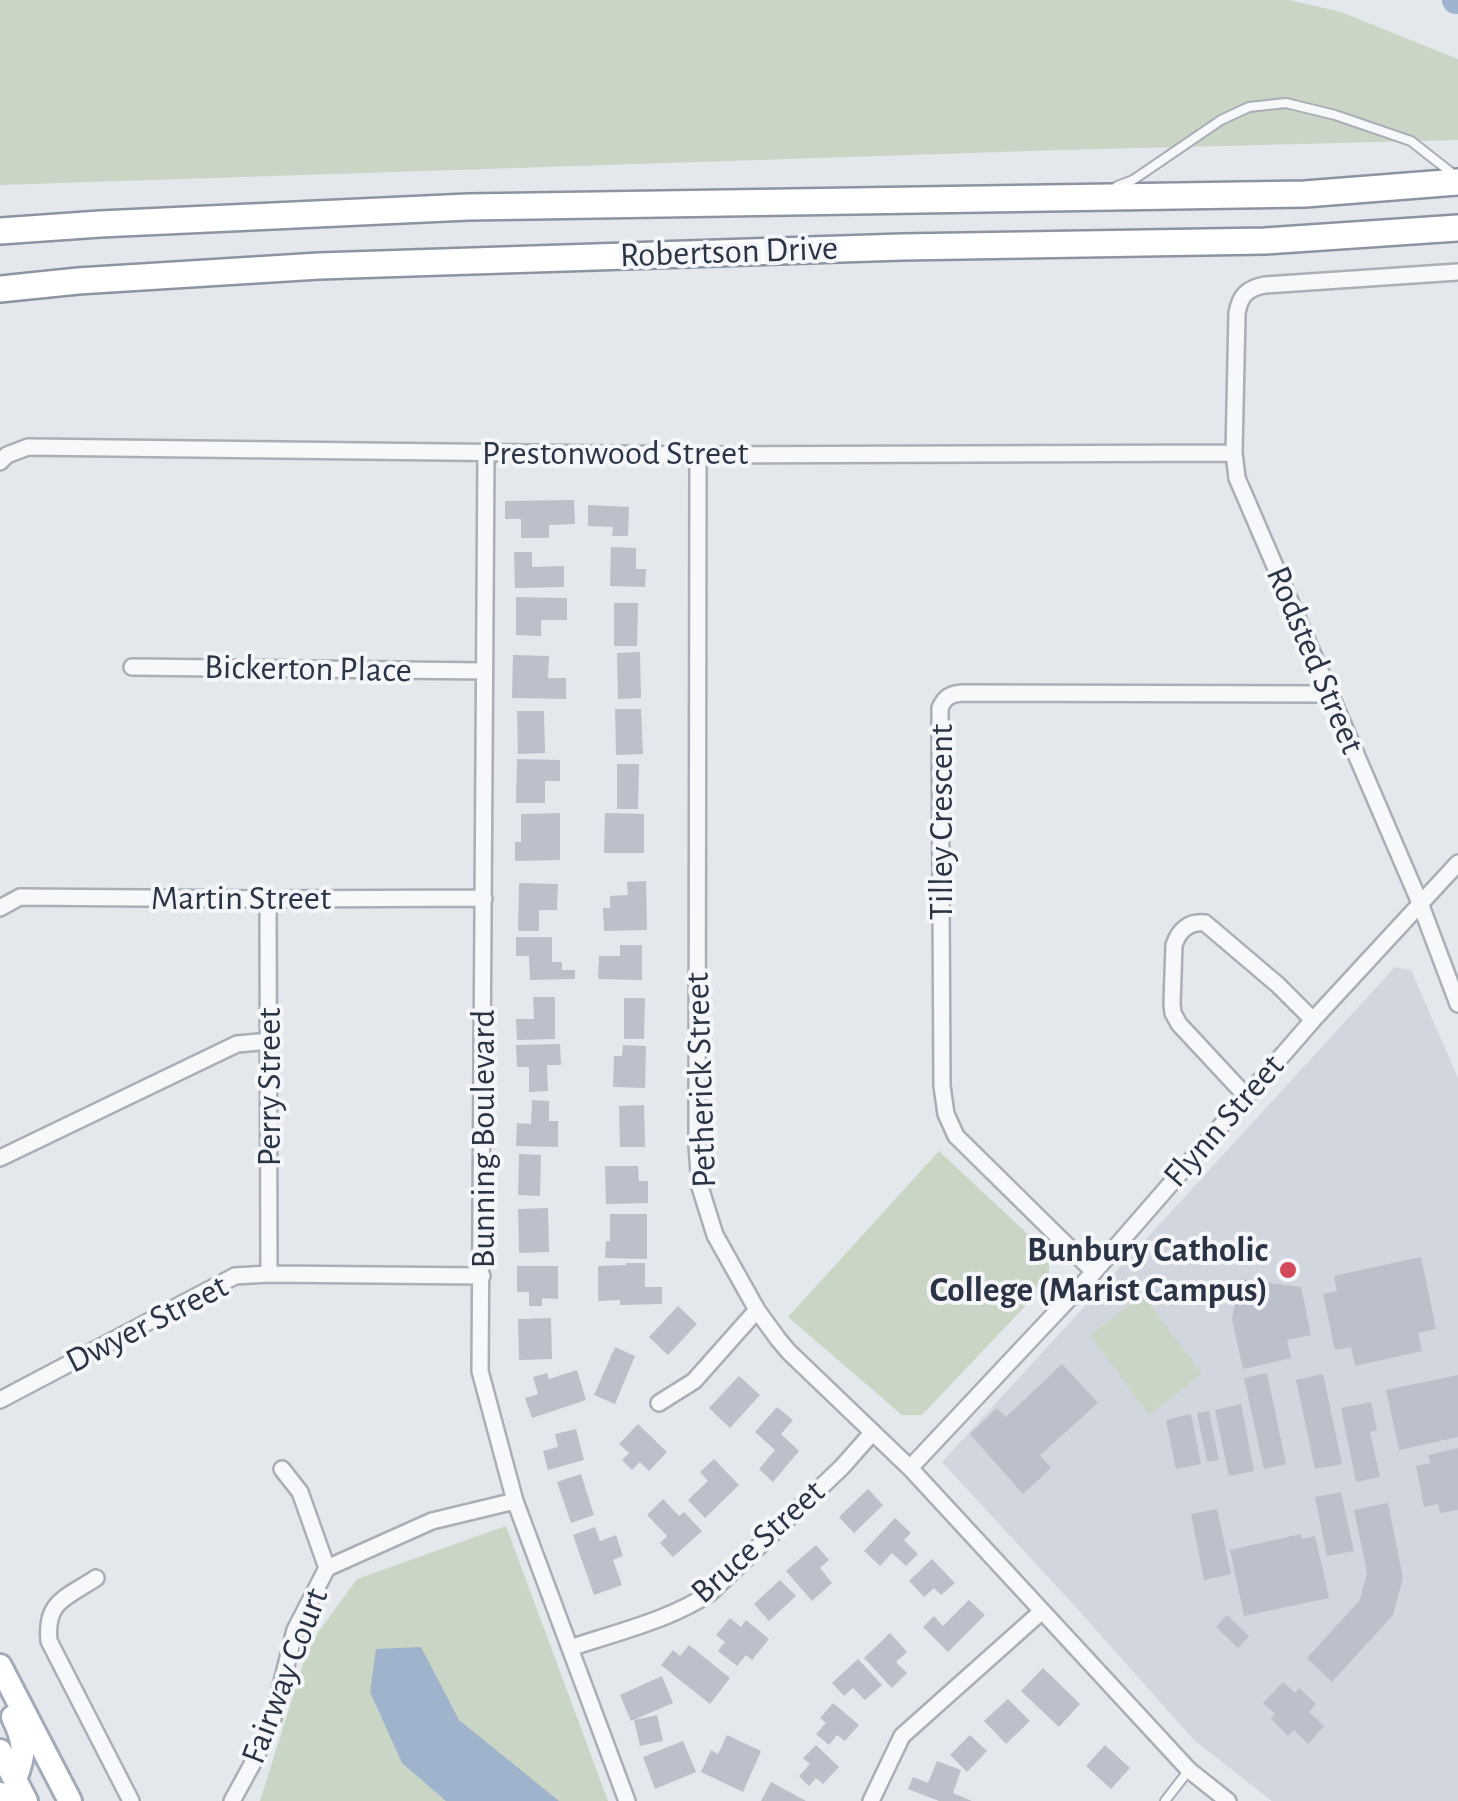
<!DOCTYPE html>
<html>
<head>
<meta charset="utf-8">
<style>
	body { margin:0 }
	canvas { display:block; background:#e4e7ec }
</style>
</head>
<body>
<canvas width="1458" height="1801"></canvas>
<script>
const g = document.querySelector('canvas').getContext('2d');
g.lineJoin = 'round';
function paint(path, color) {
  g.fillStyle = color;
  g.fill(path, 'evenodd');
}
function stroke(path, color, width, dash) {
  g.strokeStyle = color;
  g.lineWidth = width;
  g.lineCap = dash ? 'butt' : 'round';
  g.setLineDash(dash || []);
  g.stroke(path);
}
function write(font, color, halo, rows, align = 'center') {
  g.font = font + ' "Alegreya Sans",sans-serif';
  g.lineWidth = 8;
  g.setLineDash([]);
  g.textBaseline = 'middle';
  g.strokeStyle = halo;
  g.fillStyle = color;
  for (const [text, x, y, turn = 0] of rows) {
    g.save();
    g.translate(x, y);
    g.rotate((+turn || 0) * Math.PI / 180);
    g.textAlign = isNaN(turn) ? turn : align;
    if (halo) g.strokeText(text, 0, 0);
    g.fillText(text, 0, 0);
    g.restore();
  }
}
paint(new Path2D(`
	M1395 967 1411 970 1458 1078V1801H1272L1194 1740 1082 1614 942 1462Z`), '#d2d6de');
paint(new Path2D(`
	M0 0H1289L1341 12 1458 59V140L1061 150 0 185Z
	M939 1151 1049 1254V1281L922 1415H902L788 1317Z
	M1143 1295 1202 1374 1149 1415 1090 1335Z
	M506 1526 608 1801H260L309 1645 357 1579Z`), '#c9d6c5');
paint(new Path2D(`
	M421 1647 459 1720 559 1801H446L402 1763 370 1692 376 1649Z`), '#9fb4cc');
stroke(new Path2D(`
	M1456 0H1458`), '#9fb4cc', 28);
paint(new Path2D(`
	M574 500 575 524 549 525V538H521V519H505V501Z
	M588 505 629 507 628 536H612L613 527 588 526Z
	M611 547 636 548V569H646L645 587 610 586Z
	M514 552H532V567L564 566V587L515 588Z
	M516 597 567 598V620H541V636L516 635Z
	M614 603H638L637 646H614Z
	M640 652 641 698 618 699 617 653Z
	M513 655 549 656 548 678H566V699L512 698Z
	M615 709H641L643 754 616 755Z
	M517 711H544L545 753 518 754Z
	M517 759 560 760V781H545V803H516Z
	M617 764H639L638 809H617Z
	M560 813V860L515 861V842H521V814Z
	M605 813 644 814V853H604Z
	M646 881 647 930 604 931 603 908H610V896L628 895 627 882Z
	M519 883 558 884 557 910H539V931H518Z
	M516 937H552V962H562V970H575V979L530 980 529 956H516Z
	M620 945H642V980L598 979 599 956H620Z
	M533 997H555V1039L517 1040 516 1019H534Z
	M624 998H645L644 1039H624Z
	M560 1044 561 1065H547L548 1091 529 1092V1067H517L516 1045Z
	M623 1045 646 1046 645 1088 613 1087 614 1056H622Z
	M532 1100 549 1101V1121H558V1147L516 1146 517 1123 531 1124Z
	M644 1105 645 1147H620L619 1106Z
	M519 1154 541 1155 540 1196 518 1195Z
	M605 1166H638L639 1181H648V1203L606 1204Z
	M548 1208 549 1252 519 1253 518 1209Z
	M610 1214H647V1259L605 1258 606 1241H610Z
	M1421 1257 1436 1329 1418 1333 1422 1351 1355 1366 1351 1347 1335 1350 1323 1294 1337 1291 1334 1276Z
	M626 1263H645V1287H662V1304L620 1305V1300L598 1301V1266L626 1265Z
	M517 1266H558V1299L542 1298V1306H529V1292H517Z
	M1239 1279 1301 1287 1311 1335 1287 1340 1291 1358 1243 1369 1232 1319Z
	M678 1306 697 1324 668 1355 649 1337Z
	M551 1318 552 1359 519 1360 518 1319Z
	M615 1347 635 1356 615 1404 594 1395Z
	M1062 1364 1098 1403 1040 1455 1051 1468 1023 1494 970 1434 997 1408 1006 1417Z
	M577 1370 586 1400 532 1418 525 1398 538 1394 533 1377 547 1373 549 1379Z
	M1267 1373 1286 1464 1264 1469 1244 1378Z
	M1323 1374 1342 1464 1315 1469 1296 1380Z
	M1458 1375V1437L1399 1450 1386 1390Z
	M739 1376 760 1395 730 1428 709 1408Z
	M1371 1402 1377 1430 1370 1432 1380 1477 1356 1482 1341 1408Z
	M1241 1404 1254 1471 1229 1476 1215 1410Z
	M777 1407 793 1420 781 1434 799 1451 773 1482 759 1469 775 1450 755 1432Z
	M1209 1411 1219 1460 1207 1462 1197 1413Z
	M1191 1414 1201 1464 1176 1469 1166 1420Z
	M638 1424 667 1452 649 1471 640 1462 632 1470 622 1460 629 1453 619 1444Z
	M576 1429 584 1460 548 1470 543 1451 558 1447 555 1434Z
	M1458 1448V1510L1440 1513 1438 1504 1424 1507 1416 1466 1430 1463 1428 1455Z
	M714 1459 739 1485 705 1518 688 1500 708 1481 700 1472Z
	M581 1474 594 1515 571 1523 557 1482Z
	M868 1489 883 1505 854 1533 839 1517Z
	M1341 1492 1354 1551 1327 1556 1315 1497Z
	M663 1499 679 1516 684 1512 702 1531 673 1557 660 1543 667 1536 647 1515Z
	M1388 1503 1403 1578 1393 1615 1332 1682 1307 1658 1360 1600 1367 1573 1354 1510Z
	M1217 1509 1231 1574 1204 1580 1191 1514Z
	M895 1518 911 1533 904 1540 918 1554 906 1566 892 1553 880 1566 864 1551Z
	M595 1527 600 1541 616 1535 623 1556 613 1560 622 1585 594 1595 573 1535Z
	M1301 1534 1302 1539 1315 1536 1329 1598 1244 1616 1230 1550Z
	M816 1545 829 1560 820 1568 832 1583 812 1601 786 1571Z
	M932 1559 955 1583 941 1595 934 1588 924 1597 909 1581Z
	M780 1580 796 1596 769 1621 754 1604Z
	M969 1600 985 1615 948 1652 923 1627 934 1616 943 1626Z
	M1227 1615 1249 1636 1238 1648 1216 1627Z
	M730 1618 741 1627 746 1620 769 1639 752 1660 746 1655 737 1666 718 1651 725 1642 716 1635Z
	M890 1633 907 1652 896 1662 907 1673 892 1688 864 1658Z
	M689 1645 730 1678 710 1704 661 1665 673 1650 680 1656Z
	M858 1659 882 1685 865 1700 853 1688 844 1696 832 1683Z
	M1043 1668 1080 1704 1059 1727 1021 1691Z
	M662 1676 673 1703 631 1721 620 1695Z
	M1283 1682 1295 1693 1299 1688 1316 1704 1309 1712 1324 1726 1308 1744 1294 1730 1288 1736 1271 1719 1275 1714 1263 1703Z
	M1008 1699 1030 1721 1006 1744 984 1721Z
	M833 1703 859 1725 845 1741 837 1735 829 1745 816 1734 826 1723 820 1718Z
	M657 1715 663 1741 640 1746 634 1720Z
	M727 1735 761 1751 743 1792 701 1772 711 1750 718 1754Z
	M970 1735 987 1751 967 1772 950 1755Z
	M683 1741 696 1772 655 1789 643 1757Z
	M816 1745 839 1767 823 1784 816 1778 809 1786 799 1776 810 1764 803 1758Z
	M1105 1745 1130 1768 1111 1789 1086 1766Z
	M937 1761 961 1770 953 1793 972 1801H939L908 1789 913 1777 928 1783Z
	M771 1782 806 1801H761Z`), '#bbc0ca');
const service = new Path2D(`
	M1117 186 1133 180 1221 120 1249 107 1286 103 1335 115 1411 141 1453 174
	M1165 1801 1189 1770`);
const minor = new Path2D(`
	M1458 272 1265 285C1248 288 1240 295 1237 313L1234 453 1237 478 1420 903 1458 1004
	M486 452 480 1371 515 1501 627 1801
	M698 455 697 1145 700 1187 715 1235 757 1310 778 1339 789 1352 910 1468 1189 1770 1228 1801
	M0 462 7 455 28 447 698 455 1234 453
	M132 667 484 671
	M268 899 269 1274
	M0 908 20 897 268 899 484 898
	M1246 1096 1179 1024 1173 1013 1172 1004 1174 945C1179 930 1189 921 1205 923L1278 985 1313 1020
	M0 1158 237 1044 270 1041
	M1094 1272 956 1136 946 1114 942 1086 940 708C945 697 950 694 962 693L1328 694
	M0 1400 235 1276 269 1274 482 1276
	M659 1403 694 1381 757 1310
	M910 1468 1094 1272 1313 1020 1458 863
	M282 1469 300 1492 327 1568
	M96 1578C66 1598 45 1601 49 1641L131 1801
	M570 1648C617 1632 670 1620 710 1593L842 1467 873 1432
	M232 1801 255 1759 273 1718 295 1630 327 1568 432 1521 515 1501
	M871 1801 902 1736 1041 1612`);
const primary = new Path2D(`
	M0 1666 70 1801
	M13 1717C26 1744 25 1753 15 1780
	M0 1751 26 1801
	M0 1794 9 1801`);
const trunk = new Path2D(`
	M0 231 100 224 468 207 1305 194 1458 182
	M0 289 78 281 319 266 902 247 1265 241 1458 228`);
stroke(service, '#a9aeb7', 12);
stroke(minor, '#a9aeb7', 20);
stroke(primary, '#a3abb8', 28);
stroke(trunk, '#8b94a3', 30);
stroke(service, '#f7f8fa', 8);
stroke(minor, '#f7f8fa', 15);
stroke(primary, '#fff', 22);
stroke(trunk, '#fff', 25);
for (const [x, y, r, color] of [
	[1288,1270,10,"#d1495b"]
]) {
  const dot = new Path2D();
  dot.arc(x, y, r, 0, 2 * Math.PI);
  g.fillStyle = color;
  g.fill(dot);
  stroke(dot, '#f4f6f9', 4);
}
write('35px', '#2b3445', '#f4f6f9', [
	["Robertson Drive",729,252,-2],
	["Prestonwood Street",615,453],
	["Rodsted Street",1315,660,67],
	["Bickerton Place",308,669,1],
	["Tilley Crescent",941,822,-90],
	["Martin Street",241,898],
	["Petherick Street",701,1080,-92],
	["Perry Street",269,1087,-90],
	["Flynn Street",1224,1121,-49],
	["Bunning Boulevard",483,1139,-90],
	["Dwyer Street",147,1324,-27],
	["Bruce Street",758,1542,-42],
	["Fairway Court",285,1676,-69]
]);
write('bold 35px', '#2b3445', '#f4f6f9', [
	["Bunbury Catholic",1268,1250],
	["College (Marist Campus)",1268,1290]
], 'right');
</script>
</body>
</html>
